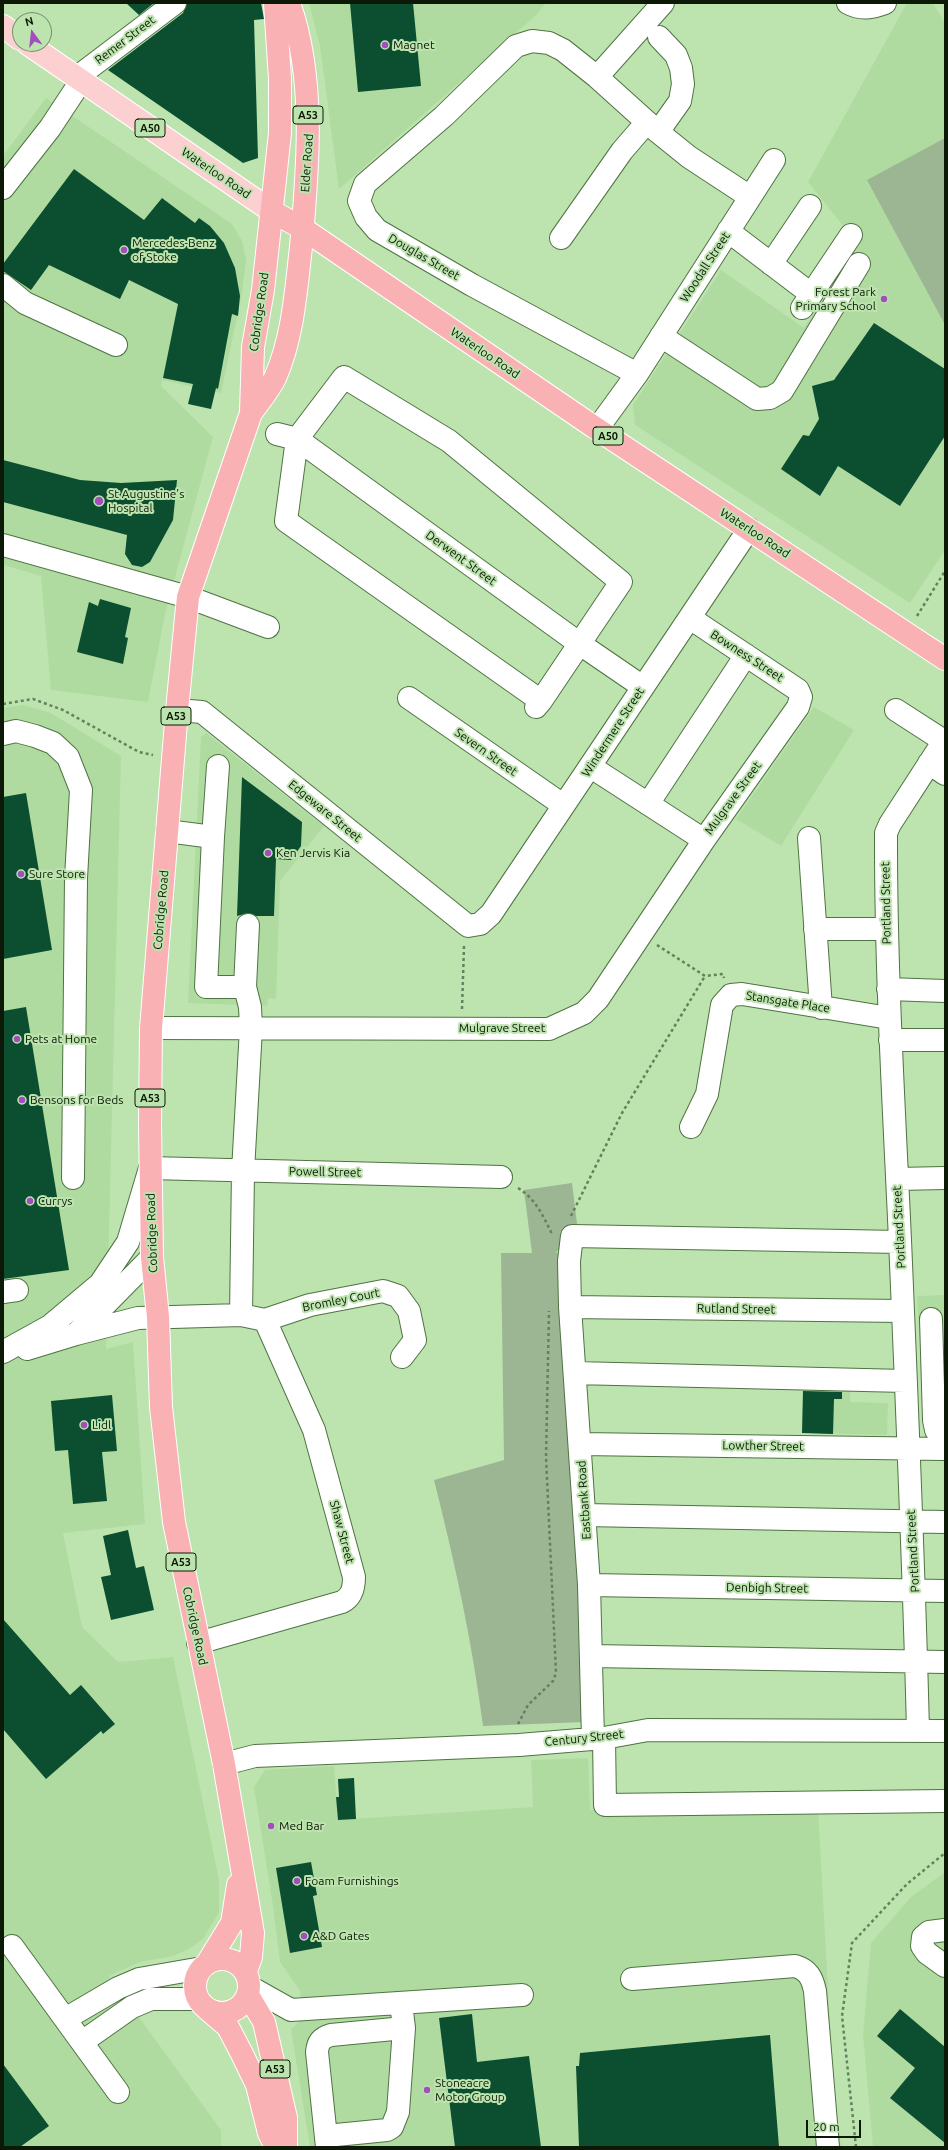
<!DOCTYPE html>
<html>
<head>
<meta charset="utf-8">
<style>
	body { margin:0 }
	#map { position:relative; width:948px; height:2150px; overflow:hidden; background:#bde4af; font-family:Ubuntu,sans-serif }
	canvas { display:block }
	.frame { position:absolute; inset:0; border:4px solid #0b1906; pointer-events:none }
	.north { position:absolute; left:12px; top:12px; width:40px; height:40px; box-sizing:border-box; background:#bde4af; border:1px solid #76936b; border-radius:50%; rotate:345deg; font-size:11px; font-weight:700; line-height:16px; text-align:center; color:#0b1906 }
	.north::after { content:''; display:block; margin:auto; width:14px; height:18px; background:#a24ebc; clip-path:polygon(50% 0,100% 100%,50% 72%,0 100%) }
	.scale { position:absolute; left:806px; top:2120px; width:55px; height:18px; box-sizing:border-box; border:2px solid #0b1906; border-top:0; padding-left:5px; font-size:12px; line-height:14px; white-space:nowrap; color:#0b1906; -webkit-text-stroke:3px #bde4af; paint-order:stroke }
</style>
</head>
<body>
<div id="map">
<canvas width="948" height="2150"></canvas>
<div class="frame"></div>
<div class="north">N</div>
<div class="scale">20 m</div>
</div>
<script>
const g = document.querySelector('canvas').getContext('2d');
g.lineJoin = 'round';
function paint(path, color) {
  g.fillStyle = color;
  g.fill(path, 'evenodd');
}
function stroke(path, color, width, dash) {
  g.strokeStyle = color;
  g.lineWidth = width;
  g.lineCap = dash ? 'butt' : 'round';
  g.setLineDash(dash || []);
  g.stroke(path);
}
function write(font, color, halo, rows, align = 'center') {
  g.font = font + ' Ubuntu,sans-serif';
  g.lineWidth = 4;
  g.setLineDash([]);
  g.textBaseline = 'middle';
  g.strokeStyle = halo;
  g.fillStyle = color;
  for (const [text, x, y, turn = 0] of rows) {
    g.save();
    g.translate(x, y);
    g.rotate((+turn || 0) * Math.PI / 180);
    g.textAlign = isNaN(turn) ? turn : align;
    if (halo) g.strokeText(text, 0, 0);
    g.fillText(text, 0, 0);
    g.restore();
  }
}
paint(new Path2D(`
	M309 3H546L536 15 339 189 320 46Z
	M907 3H933L945 23V550L910 603 635 425 633 405 721 270 804 328 857 243 808 182Z
	M46 98 232 224 242 241 246 259 242 293 221 393 162 380 161 386 213 437 165 614 148 702 51 690 41 576 3 565V156Z
	M23 705 51 713 121 756 106 1349 133 1342 145 1524 63 1533 82 1627 118 1662 173 1657 219 1880V1912L203 1939 189 1949 173 1956 140 1962 109 1976 221 2130V2147H3V708Z
	M814 707 854 730 781 846 736 819Z
	M206 733 324 826 280 881 276 999 268 998 267 1006 188 1003 201 737Z
	M945 1295V1442L925 1441 917 1296Z
	M803 1381 851 1383 850 1402 888 1403 887 1435 802 1433Z
	M588 1758 590 1810H818L833 2077 841 2147H310L291 2029 303 2018 300 1991 280 1962 273 1906 254 1787 265 1770 334 1766 338 1820 533 1807 531 1760Z
	M945 1872V2147H873L863 2035 871 1943 911 1897Z`), '#afdba0');
paint(new Path2D(`
	M945 138V322L944 323 867 180Z
	M572 1183 578 1232 570 1233 556 1253H564L584 1722 483 1726C472 1641 455 1563 434 1480L504 1460 501 1253H532L524 1190Z`), '#9cb693');
paint(new Path2D(`
	M126 3H154L139 15Z
	M187 3H261L264 19 254 20 258 158 243 163 108 70 183 13Z
	M350 3H413L421 86 358 92Z
	M74 169 144 220 162 198 195 223 199 218 210 226 224 243 235 268 240 296 238 316 232 314 218 389 216 388 211 409 188 404 193 384 163 378 178 304 129 280 120 299 49 265 31 290 3 271V264Z
	M874 323 945 369V436L900 506 838 466 820 496 781 469 803 435 809 436 819 419 812 386 834 380Z
	M3 460 80 480 121 483 177 480 173 520 150 562 142 567 132 565 125 554 127 535 3 502Z
	M100 599 131 608 125 637 128 638 123 664 77 652 89 602 98 606Z
	M242 777 302 822 301 846 291 860 276 859 274 916H256L248 913 237 916Z
	M26 793 52 950 3 959V797Z
	M26 1007 69 1270 3 1279V1011Z
	M803 1391 842 1392V1399H834L833 1434 802 1433Z
	M112 1395 117 1451 102 1452 107 1501 73 1504 68 1450 55 1451 51 1401Z
	M128 1530 136 1568 144 1566 154 1610 111 1620 101 1577 111 1575 103 1536Z
	M3 1619 70 1695 81 1685 115 1724 103 1734 101 1731 46 1779 3 1729Z
	M354 1778 356 1819 338 1820 336 1797H339L338 1779Z
	M311 1862 317 1895 313 1896 322 1947 290 1953 276 1868Z
	M900 2009 945 2047V2143L890 2098 915 2068 877 2036Z
	M472 2014 477 2062 529 2056 541 2147H455L439 2018Z
	M770 2035 779 2147H579L576 2066H579L580 2053Z
	M3 2064 49 2126 20 2147H3Z`), '#0c4f30');
const minor = new Path2D(`
	M848 3C861 10 872 8 885 3
	M597 77 663 3
	M76 78 175 3
	M658 132 680 101 683 84 681 68 676 55 659 37
	M3 188 50 128 81 81
	M728 231 811 294
	M561 238 622 151 647 122
	M771 264 810 206
	M3 285 25 303 116 345
	M802 308 851 235
	M661 336 757 399 770 398 782 391 859 264
	M637 374 774 160
	M597 429 637 374 472 285 377 230 366 217 359 201 365 184 444 116 516 46 532 41 549 43 563 50 597 77 658 132 689 157 750 197
	M277 434 297 439 580 644 643 687
	M3 545 188 597 268 627
	M409 698 563 805
	M536 707 541 701 621 582 449 441 344 377 297 439 286 521 541 701
	M177 710 202 712 468 926 480 924 491 914 749 529
	M896 710 944 741
	M3 734 16 731 35 736 53 743 68 757 81 790 76 878 73 1178
	M929 763 945 774
	M591 767 704 840
	M648 804 746 655
	M167 831 213 837 206 987H245
	M213 837 218 766
	M809 838 821 1008
	M815 929H886
	M888 989 945 991
	M151 1028 549 1029 584 1013 598 999 704 840 798 707 801 697 798 690 690 618
	M890 1040H945
	M691 1127 707 1094 722 1005 731 995 742 994 889 1018
	M897 1179 945 1178
	M3 1292 17 1290
	M570 1307 902 1311
	M241 1315 243 1171 251 1028 250 1007 245 987 248 925
	M931 1319 934 1420 936 1430 945 1432
	M76 1334 138 1318 241 1315 265 1320 310 1305 383 1291 398 1296 409 1311 415 1340 402 1357
	M27 1349 76 1334 152 1257
	M3 1352 50 1326 100 1284 128 1242 150 1168 501 1177
	M575 1373 905 1381
	M580 1444 945 1449
	M585 1515 945 1522
	M589 1585 945 1591
	M198 1643 342 1602C352 1597 354 1588 354 1577L314 1430 265 1320
	M591 1656 945 1662
	M918 1731C914 1568 907 1404 900 1240 894 1108 886 976 886 843V833L890 824 945 739
	M604 1738 605 1805 945 1801
	M593 1739 589 1585 570 1307 569 1261 572 1236 900 1242
	M224 1764 255 1756 519 1745 604 1738 648 1730 945 1731
	M945 1930 929 1932 923 1937 922 1946 927 1953 945 1966
	M12 1946 118 2092
	M632 1979 795 1966C808 1970 812 1977 815 1991L828 2147
	M250 1987 291 2010 522 1995
	M65 2019 118 1988 139 1979 202 1968
	M82 2042 132 2007 151 1999H198
	M326 2136 387 2130 392 2127 398 2112 404 2028
	M327 2147 317 2052C318 2042 321 2038 331 2035L404 2028 401 2003`);
const major = new Path2D(`
	M3 26 20 39
	M28 44 273 212`);
const highway = new Path2D(`
	M273 212 302 228 597 429 945 659
	M251 413C259 402 269 390 275 378 293 338 296 290 301 247 308 169 316 78 289 3
	M195 1986a27 27 0 1 1 54 0a27 27 0 1 1-54 0Z
	M208 1962 232 1923 238 1885
	M246 1971 251 1957 253 1933 224 1764 174 1522 161 1407 158 1317 152 1257 150 1123 151 1028 177 710 188 597 251 413 253 347 263 290 280 133V79L275 3
	M248 1995 264 2022 286 2118V2147
	M207 2009 228 2027 242 2054 257 2085 269 2133 276 2147`);
stroke(minor, '#4f7343', 24);
stroke(major, '#fff', 24);
stroke(highway, '#fff', 24);
stroke(new Path2D(`
	M917 616 945 571
	M3 704 33 699 63 710 139 752 153 755
	M657 945 705 976 723 974 724 978
	M462 1009 464 946
	M518 1188C536 1199 543 1216 552 1234
	M571 1216 622 1113 705 976
	M518 1724 528 1705 553 1681 556 1673 546 1457 549 1311
	M856 2147 842 2016 852 1943 907 1884 945 1853`), '#65805c', 2.5, [3, 3]);
stroke(minor, '#fff', 22);
stroke(major, '#fcd0d1', 22);
stroke(highway, '#fab1b3', 22);
for (const [x, y, r, color] of [
	[385,45,4,"#a24ebc"],
	[124,250,4,"#a24ebc"],
	[884,299,4,"#a24ebc"],
	[99,501,5,"#a24ebc"],
	[268,853,4,"#a24ebc"],
	[21,874,4,"#a24ebc"],
	[17,1039,4,"#a24ebc"],
	[22,1100,4,"#a24ebc"],
	[30,1201,4,"#a24ebc"],
	[84,1425,4,"#a24ebc"],
	[271,1826,4,"#a24ebc"],
	[297,1881,4,"#a24ebc"],
	[304,1936,4,"#a24ebc"],
	[427,2090,4,"#a24ebc"]
]) {
  const dot = new Path2D();
  dot.arc(x, y, r, 0, 2 * Math.PI);
  g.fillStyle = color;
  g.fill(dot);
  stroke(dot, '#bde4af', 1.5);
}
for (const [x, y, w] of [
	[308,115,30],
	[150,128,30],
	[608,436,30],
	[176,716,30],
	[150,1098,30],
	[181,1562,30],
	[275,2069,30]
]) {
  const box = new Path2D();
  box.roundRect(x - w / 2, y - 9, w, 18, 3);
  g.fillStyle = '#bde4af';
  g.fill(box);
  stroke(box, '#0b1906', 1);
}
write('bold 11px', '#0b1906', null, [
	["A53",308,115],
	["A50",150,128],
	["A50",608,436],
	["A53",176,716],
	["A53",150,1098],
	["A53",181,1562],
	["A53",275,2069]
]);
write('12px', '#0b1906', '#bde4af', [
	["Remer Street",125,40,-37],
	["Elder Road",307,163,-86],
	["Waterloo Road",216,173,34],
	["Douglas Street",424,257,30],
	["Woodall Street",705,267,-57],
	["Cobridge Road",259,312,-82],
	["Waterloo Road",485,353,34],
	["Waterloo Road",755,533,33],
	["Derwent Street",461,558,36],
	["Bowness Street",747,656,33],
	["Windermere Street",613,732,-57],
	["Severn Street",486,752,35],
	["Mulgrave Street",733,798,-54],
	["Edgeware Street",325,811,39],
	["Portland Street",886,903,-91],
	["Cobridge Road",161,910,-85],
	["Stansgate Place",788,1002,9],
	["Mulgrave Street",502,1028],
	["Powell Street",325,1172,1],
	["Portland Street",899,1227,-93],
	["Cobridge Road",152,1233,-92],
	["Bromley Court",341,1300,-11],
	["Rutland Street",736,1309,1],
	["Lowther Street",763,1446,1],
	["Eastbank Road",584,1500,-94],
	["Shaw Street",342,1532,75],
	["Portland Street",913,1551,-93],
	["Denbigh Street",767,1588,1],
	["Cobridge Road",195,1626,78],
	["Century Street",584,1738,-6]
]);
write('12px', '#0b1906', '#bde4af', [
	["Magnet",393,45],
	["Mercedes-Benz",132,243],
	["of Stoke",132,257],
	["Forest Park",876,292,"right"],
	["Primary School",876,306,"right"],
	["St Augustine's",108,494],
	["Hospital",108,508],
	["Ken Jervis Kia",276,853],
	["Sure Store",29,874],
	["Pets at Home",25,1039],
	["Bensons for Beds",30,1100],
	["Currys",38,1201],
	["Lidl",92,1425],
	["Med Bar",279,1826],
	["Foam Furnishings",305,1881],
	["A&D Gates",312,1936],
	["Stoneacre",435,2083],
	["Motor Group",435,2097]
], 'left');
</script>
</body>
</html>
